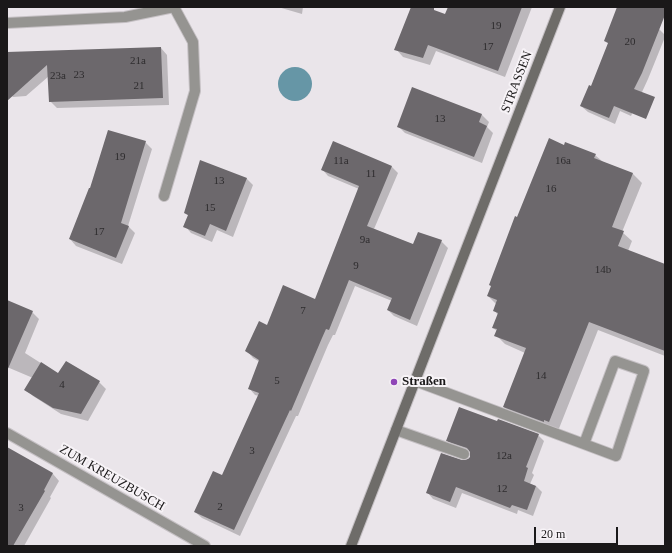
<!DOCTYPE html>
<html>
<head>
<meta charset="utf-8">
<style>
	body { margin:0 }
	#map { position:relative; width:672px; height:553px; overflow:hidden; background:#eae5ea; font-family:Georgia,serif }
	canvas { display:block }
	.frame { position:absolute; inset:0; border:8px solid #1a1819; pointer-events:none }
	.scale { position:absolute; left:534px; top:527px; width:84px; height:18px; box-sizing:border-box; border:2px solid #1a1819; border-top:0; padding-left:5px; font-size:12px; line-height:14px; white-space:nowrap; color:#1a1819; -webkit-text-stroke:3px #f7f3f7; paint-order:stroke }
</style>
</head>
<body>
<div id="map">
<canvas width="672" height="553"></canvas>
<div class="frame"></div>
<div class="scale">20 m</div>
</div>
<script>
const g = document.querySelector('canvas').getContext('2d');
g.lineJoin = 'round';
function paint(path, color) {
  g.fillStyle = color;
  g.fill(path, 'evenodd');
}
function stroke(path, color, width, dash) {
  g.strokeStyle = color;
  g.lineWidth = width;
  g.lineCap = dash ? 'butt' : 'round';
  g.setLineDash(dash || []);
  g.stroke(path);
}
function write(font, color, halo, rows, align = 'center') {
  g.font = font + ' Georgia,serif';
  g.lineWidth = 4;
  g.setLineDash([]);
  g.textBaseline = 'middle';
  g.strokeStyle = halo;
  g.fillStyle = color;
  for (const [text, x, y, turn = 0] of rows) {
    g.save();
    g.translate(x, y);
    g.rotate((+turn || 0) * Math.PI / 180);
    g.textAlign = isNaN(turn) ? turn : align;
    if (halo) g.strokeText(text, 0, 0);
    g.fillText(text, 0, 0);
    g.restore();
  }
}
paint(new Path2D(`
	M278 84a17 17 0 1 1 34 0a17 17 0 1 1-34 0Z`), '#6696a6');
paint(new Path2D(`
	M278 7H303L302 14Z
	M412 7H425L445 15 449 7H532L505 77 436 51 430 65 403 57 396 49Z
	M659 29 665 35V37L648 79 631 116 620 111 615 124 588 112 581 106 591 87Z
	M161 48 167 55 169 105 57 108 50 101 49 76 26 96 13 97 10 94H7V53Z
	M413 88 482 115 489 122 487 127 493 133 482 163 405 133 398 126Z
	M145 142 152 149 128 226 135 233 122 264 76 246 70 239Z
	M565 146 595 155 603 162 633 174 642 183 622 232 632 241 628 251 665 265V356L598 330 558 431 513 416 504 407 525 353 505 344 496 335 497 331 493 328 498 315 494 310 496 304 488 296 517 218Z
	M392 167 398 173 374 229 414 245 441 241 448 248 417 326 394 316 388 310 392 301 355 286 335 335H333L328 345 298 416H296L240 536 202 518 195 512 222 477 259 396 255 395 249 388 260 362 253 358 247 351 267 326 316 300 359 189 328 176 322 169Z
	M246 178 253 185 233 237 217 230 212 242 191 233 185 226 189 216 185 213Z
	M7 301 32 312 39 319 25 353 58 374 66 362 99 382 106 389 88 421 61 414 33 396 26 389 33 378 7 367Z
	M498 422 538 435 544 441 532 473 534 475 530 484 536 486 542 492 533 516 518 510 517 514 462 493 456 508 433 499 427 492 462 461 468 460 471 457V453L453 446 447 440Z
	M7 448 53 474 59 481 50 497 51 498 24 546H7Z`), '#0003');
paint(new Path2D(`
	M411 7H434V10L445 14 448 7H522L498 71 428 45 423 58 394 50Z
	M617 7H665V15L642 73 634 89 655 97 646 119 614 106 609 118 580 106 589 85 591 86 608 43 604 41Z
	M161 47 163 98 49 102 47 65 7 101V52Z
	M412 87 482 114 479 122 487 126 474 157 397 127Z
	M108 130 146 141 121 223 129 226 116 258 69 239 89 188H90Z
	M549 138 564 145 565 142 596 154 594 158 633 173 612 227 624 231 618 246 665 264V351L589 322 549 422 544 420V422L503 407 526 348 494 336 497 329 492 328 498 313 493 311 497 300 487 296 491 286 489 285 515 216 517 217Z
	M333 141 392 166 367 226 413 244 418 232 442 240 410 320 387 310 392 298 349 280 329 330 326 329 322 338 291 411 290 410 234 530 194 512 213 471 222 475 259 393 248 389 259 360 245 351 259 321 267 325 283 285 315 299 359 186 321 170Z
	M200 160 247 178 226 231 210 224 205 236 183 227 188 215 184 213Z
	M7 300 33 311 7 371Z
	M66 361 100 381 81 414 53 408 24 390 41 362 58 373Z
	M459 407 497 421 498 419 539 434 526 467 528 468 524 481 536 486 527 510 512 505 510 508 456 487 450 502 426 493 441 453 462 460 468 459 470 457V452L467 448 446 441Z
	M7 447 53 473 44 490 45 491 13 546H7Z`), '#6c686c');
const service = new Path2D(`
	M615 361 644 371 616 456 584 444Z
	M415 381 584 444
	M396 430 464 454`);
const minor = new Path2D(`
	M7 23 125 17 174 7
	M164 196 195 91 193 42 174 7
	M7 433 205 546`);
const secondary = new Path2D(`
	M351 546 560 7`);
stroke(service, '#c5c0c4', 12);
stroke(minor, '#c5c0c4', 12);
stroke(secondary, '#c5c0c4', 12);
stroke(service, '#959491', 10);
stroke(minor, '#959491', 10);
stroke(secondary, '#6e6c69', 10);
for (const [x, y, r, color] of [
	[394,382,4,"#8f45b7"]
]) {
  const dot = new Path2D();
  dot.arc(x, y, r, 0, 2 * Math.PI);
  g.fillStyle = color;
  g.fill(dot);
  stroke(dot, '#f7f3f7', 1.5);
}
write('11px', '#2e2c2e', null, [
	["19",496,26],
	["20",630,42],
	["17",488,47],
	["21a",138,61],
	["23",79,75],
	["23a",58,76],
	["21",139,86],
	["13",440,119],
	["19",120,157],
	["11a",341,161],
	["16a",563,161],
	["11",371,174],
	["13",219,181],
	["16",551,189],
	["15",210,208],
	["17",99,232],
	["9a",365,240],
	["9",356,266],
	["14b",603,270],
	["7",303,311],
	["14",541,376],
	["5",277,381],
	["4",62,385],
	["3",252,451],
	["12a",504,456],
	["12",502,489],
	["2",220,507],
	["3",21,508]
]);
write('13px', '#1a1819', '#f7f3f7', [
	["STRASSEN",517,82,-69],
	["ZUM KREUZBUSCH",112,478,30]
]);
write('bold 13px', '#1a1819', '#f7f3f7', [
	["Straßen",402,382]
], 'left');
</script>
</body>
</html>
